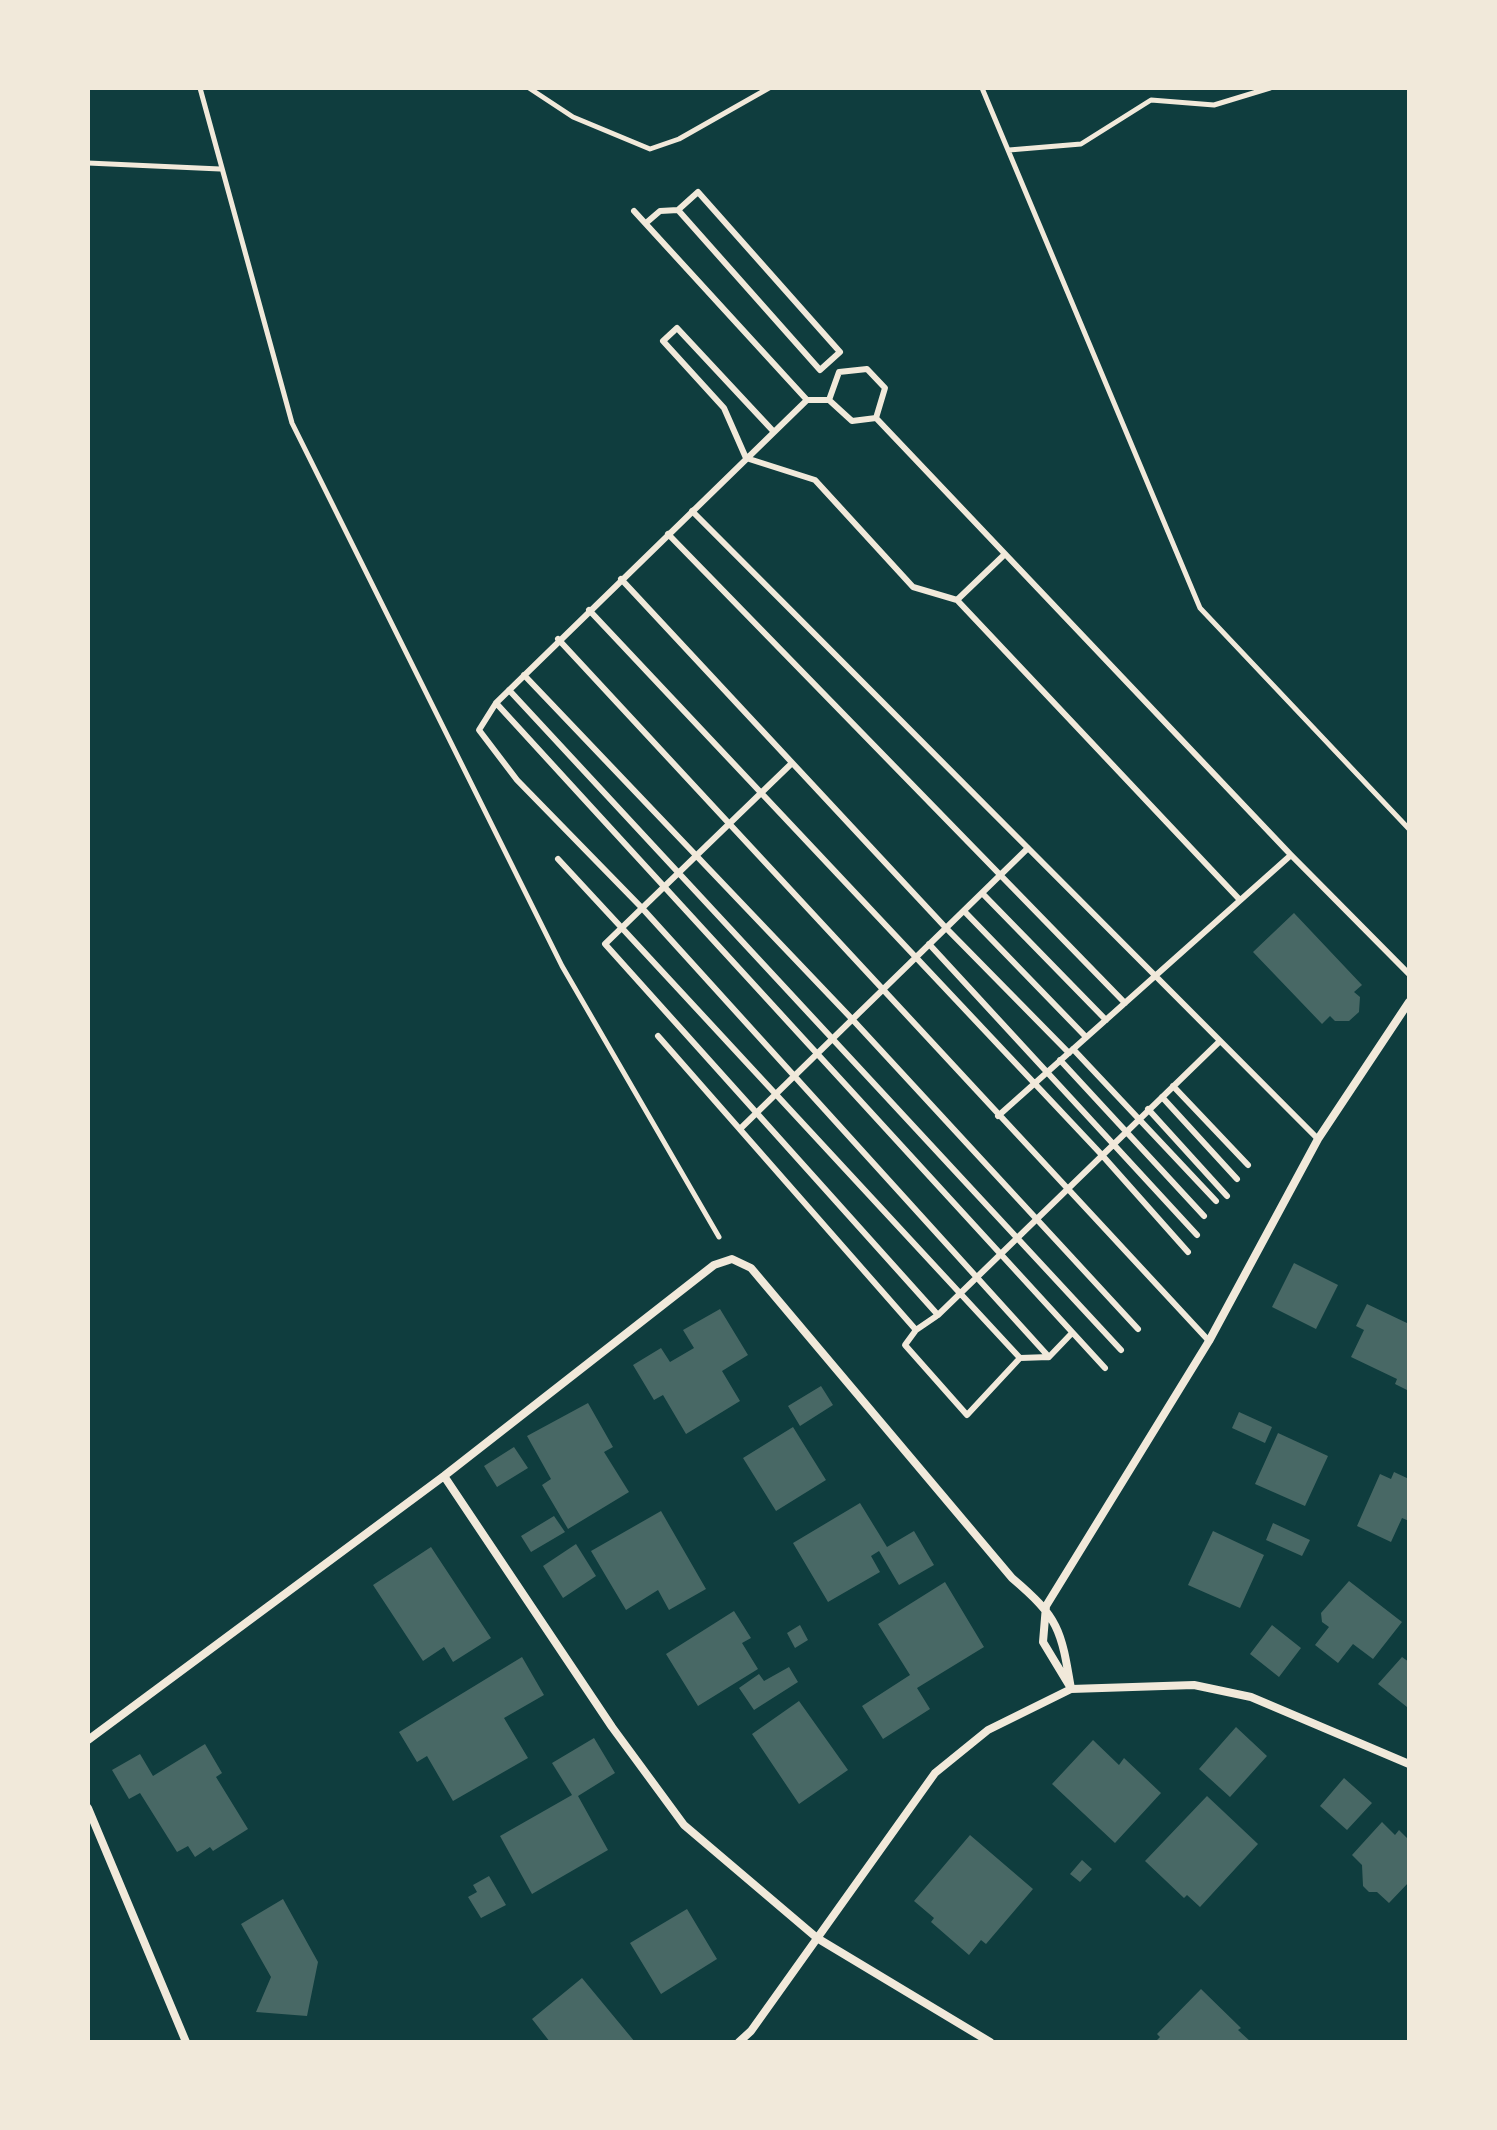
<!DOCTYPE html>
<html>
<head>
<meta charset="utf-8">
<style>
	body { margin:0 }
	#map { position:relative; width:1497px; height:2130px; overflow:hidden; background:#0f3d3e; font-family:Raleway,sans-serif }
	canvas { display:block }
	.frame { position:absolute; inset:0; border:90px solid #f1e9da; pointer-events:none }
</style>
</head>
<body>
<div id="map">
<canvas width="1497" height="2130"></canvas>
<div class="frame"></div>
</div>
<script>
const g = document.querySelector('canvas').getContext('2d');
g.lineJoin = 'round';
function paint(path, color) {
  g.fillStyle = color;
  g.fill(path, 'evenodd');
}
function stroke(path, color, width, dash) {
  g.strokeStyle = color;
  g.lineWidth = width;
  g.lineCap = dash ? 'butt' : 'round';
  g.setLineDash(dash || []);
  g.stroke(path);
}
paint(new Path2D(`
	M1294 913 1362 985 1354 992 1360 997 1359 1012 1349 1021H1335L1330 1016 1322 1024 1253 952Z
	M1294 1263 1338 1285 1316 1329 1272 1307Z
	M1367 1304 1409 1324V1391L1395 1384 1397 1379 1351 1357 1364 1330 1356 1326Z
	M720 1309 748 1355 722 1371 740 1401 686 1434 663 1395 654 1400 633 1365 661 1348 670 1362 694 1348 683 1330Z
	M821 1386 833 1405 800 1426 788 1406Z
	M588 1403 613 1447 604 1452 629 1492 568 1529 542 1485 551 1479 527 1436Z
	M1239 1412 1272 1427 1265 1443 1232 1428Z
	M793 1427 826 1480 776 1511 743 1458Z
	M1278 1433 1328 1456 1305 1506 1255 1484Z
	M514 1447 528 1468 497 1487 484 1466Z
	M1394 1472 1409 1479V1521L1402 1518 1391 1542 1357 1526 1380 1474 1391 1479Z
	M860 1503 887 1547 914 1531 934 1565 899 1585 879 1551 871 1556 880 1572 828 1602 793 1543Z
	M661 1511 706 1589 669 1610 658 1590 626 1610 591 1551Z
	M554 1516 565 1532 531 1552 521 1536Z
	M1273 1523 1310 1540 1302 1556 1266 1540Z
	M1213 1531 1264 1555 1240 1608 1188 1585Z
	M576 1544 596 1576 563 1598 543 1566Z
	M431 1547 491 1638 453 1662 444 1647 423 1661 373 1585Z
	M1349 1581 1402 1622 1373 1659 1353 1644 1338 1663 1315 1645 1329 1627 1322 1622 1321 1613Z
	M945 1582 984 1647 917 1688 930 1709 883 1739 862 1706 910 1675 878 1624Z
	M734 1611 751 1638 742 1643 758 1669 698 1706 666 1654Z
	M800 1625 808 1640 795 1648 787 1633Z
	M1272 1625 1301 1648 1279 1677 1250 1654Z
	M522 1657 544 1695 504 1718 528 1758 453 1801 427 1756 417 1762 399 1732Z
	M1402 1657 1409 1662 1407 1707 1378 1684Z
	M789 1667 798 1682 754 1710 739 1688 759 1674 764 1681Z
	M799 1701 848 1770 799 1804 752 1734Z
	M1236 1727 1267 1756 1230 1797 1199 1769Z
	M594 1738 615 1773 578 1796 608 1850 532 1894 500 1836 572 1795 552 1763Z
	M1093 1740 1119 1765 1124 1758 1161 1793 1115 1843 1052 1784Z
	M205 1744 222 1773 216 1777 248 1829 213 1851 210 1847 195 1857 188 1846 177 1852 140 1793 129 1799 112 1770 140 1754 153 1776Z
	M1344 1778 1372 1803 1347 1830 1320 1806Z
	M1207 1796 1258 1844 1200 1907 1187 1895 1184 1898 1145 1861Z
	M1382 1822 1395 1835 1399 1830 1409 1840V1882L1389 1903 1377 1892H1369L1363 1886 1362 1865 1352 1855Z
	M970 1835 1033 1889 986 1944 981 1940 969 1955 931 1922 934 1918 914 1901Z
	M1082 1860 1092 1869 1080 1882 1070 1874Z
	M489 1876 506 1905 481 1918 468 1897 477 1892 473 1885Z
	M283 1899 318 1962 307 2016 256 2012 271 1977 241 1924Z
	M687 1909 717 1959 661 1994 630 1943Z
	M582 1978 635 2042H550L532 2019Z
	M1201 1989 1241 2028 1238 2030 1251 2042H1155L1160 2037 1157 2034Z`), '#486865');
stroke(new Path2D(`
	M200 88 292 423 562 966 719 1237
	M529 88 573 117 650 149 679 139 769 88
	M982 88 1200 608 1409 829
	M1009 150 1081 144 1151 100 1214 105 1270 88
	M88 163 220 169`), '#f1e9da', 5);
stroke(new Path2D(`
	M634 211 807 400
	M646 223 660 211 678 210 698 192 840 352 820 370 678 210
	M829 400 839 372 867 369 885 388 876 418
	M774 432 677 328 663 341 724 408 746 458 815 480 913 587 957 600 1240 900
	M692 511 1318 1139
	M668 534 1125 1003
	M621 579 946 928 1069 1053
	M957 600 1005 554
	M589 610 1101 1154 1188 1252
	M558 639 1209 1341
	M524 675 852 1019 1138 1329
	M509 690 1121 1350
	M496 703 479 730 517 780 642 908 1049 1357
	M792 763 605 944 938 1315
	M558 859 1020 1358 1049 1357 1072 1333
	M982 893 1106 1020
	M964 911 1086 1037
	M929 944 1197 1235
	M658 1036 916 1330
	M1073 1049 1216 1201
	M1060 1060 1204 1216
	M1173 1086 1248 1165
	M1162 1097 1237 1179
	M1148 1109 1227 1196
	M998 1116 1291 855
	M740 1129 1028 848
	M1020 1358 967 1415 905 1345 916 1330 938 1315 1219 1042
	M1105 1368 496 703 807 400H829L852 421 876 418 1291 855 1409 974`), '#f1e9da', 6);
stroke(new Path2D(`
	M444 1476 612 1727 684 1825 817 1938 990 2042
	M1069 1685 1043 1642 1046 1606 1209 1341 1318 1139 1409 1002
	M88 1740 444 1476 714 1265 732 1259 751 1268 1012 1578C1059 1618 1061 1629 1071 1689
	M88 1808 186 2042
	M739 2042 751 2031 935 1773 988 1730 1071 1689 1194 1685 1251 1697 1409 1764`), '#f1e9da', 8);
</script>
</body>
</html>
